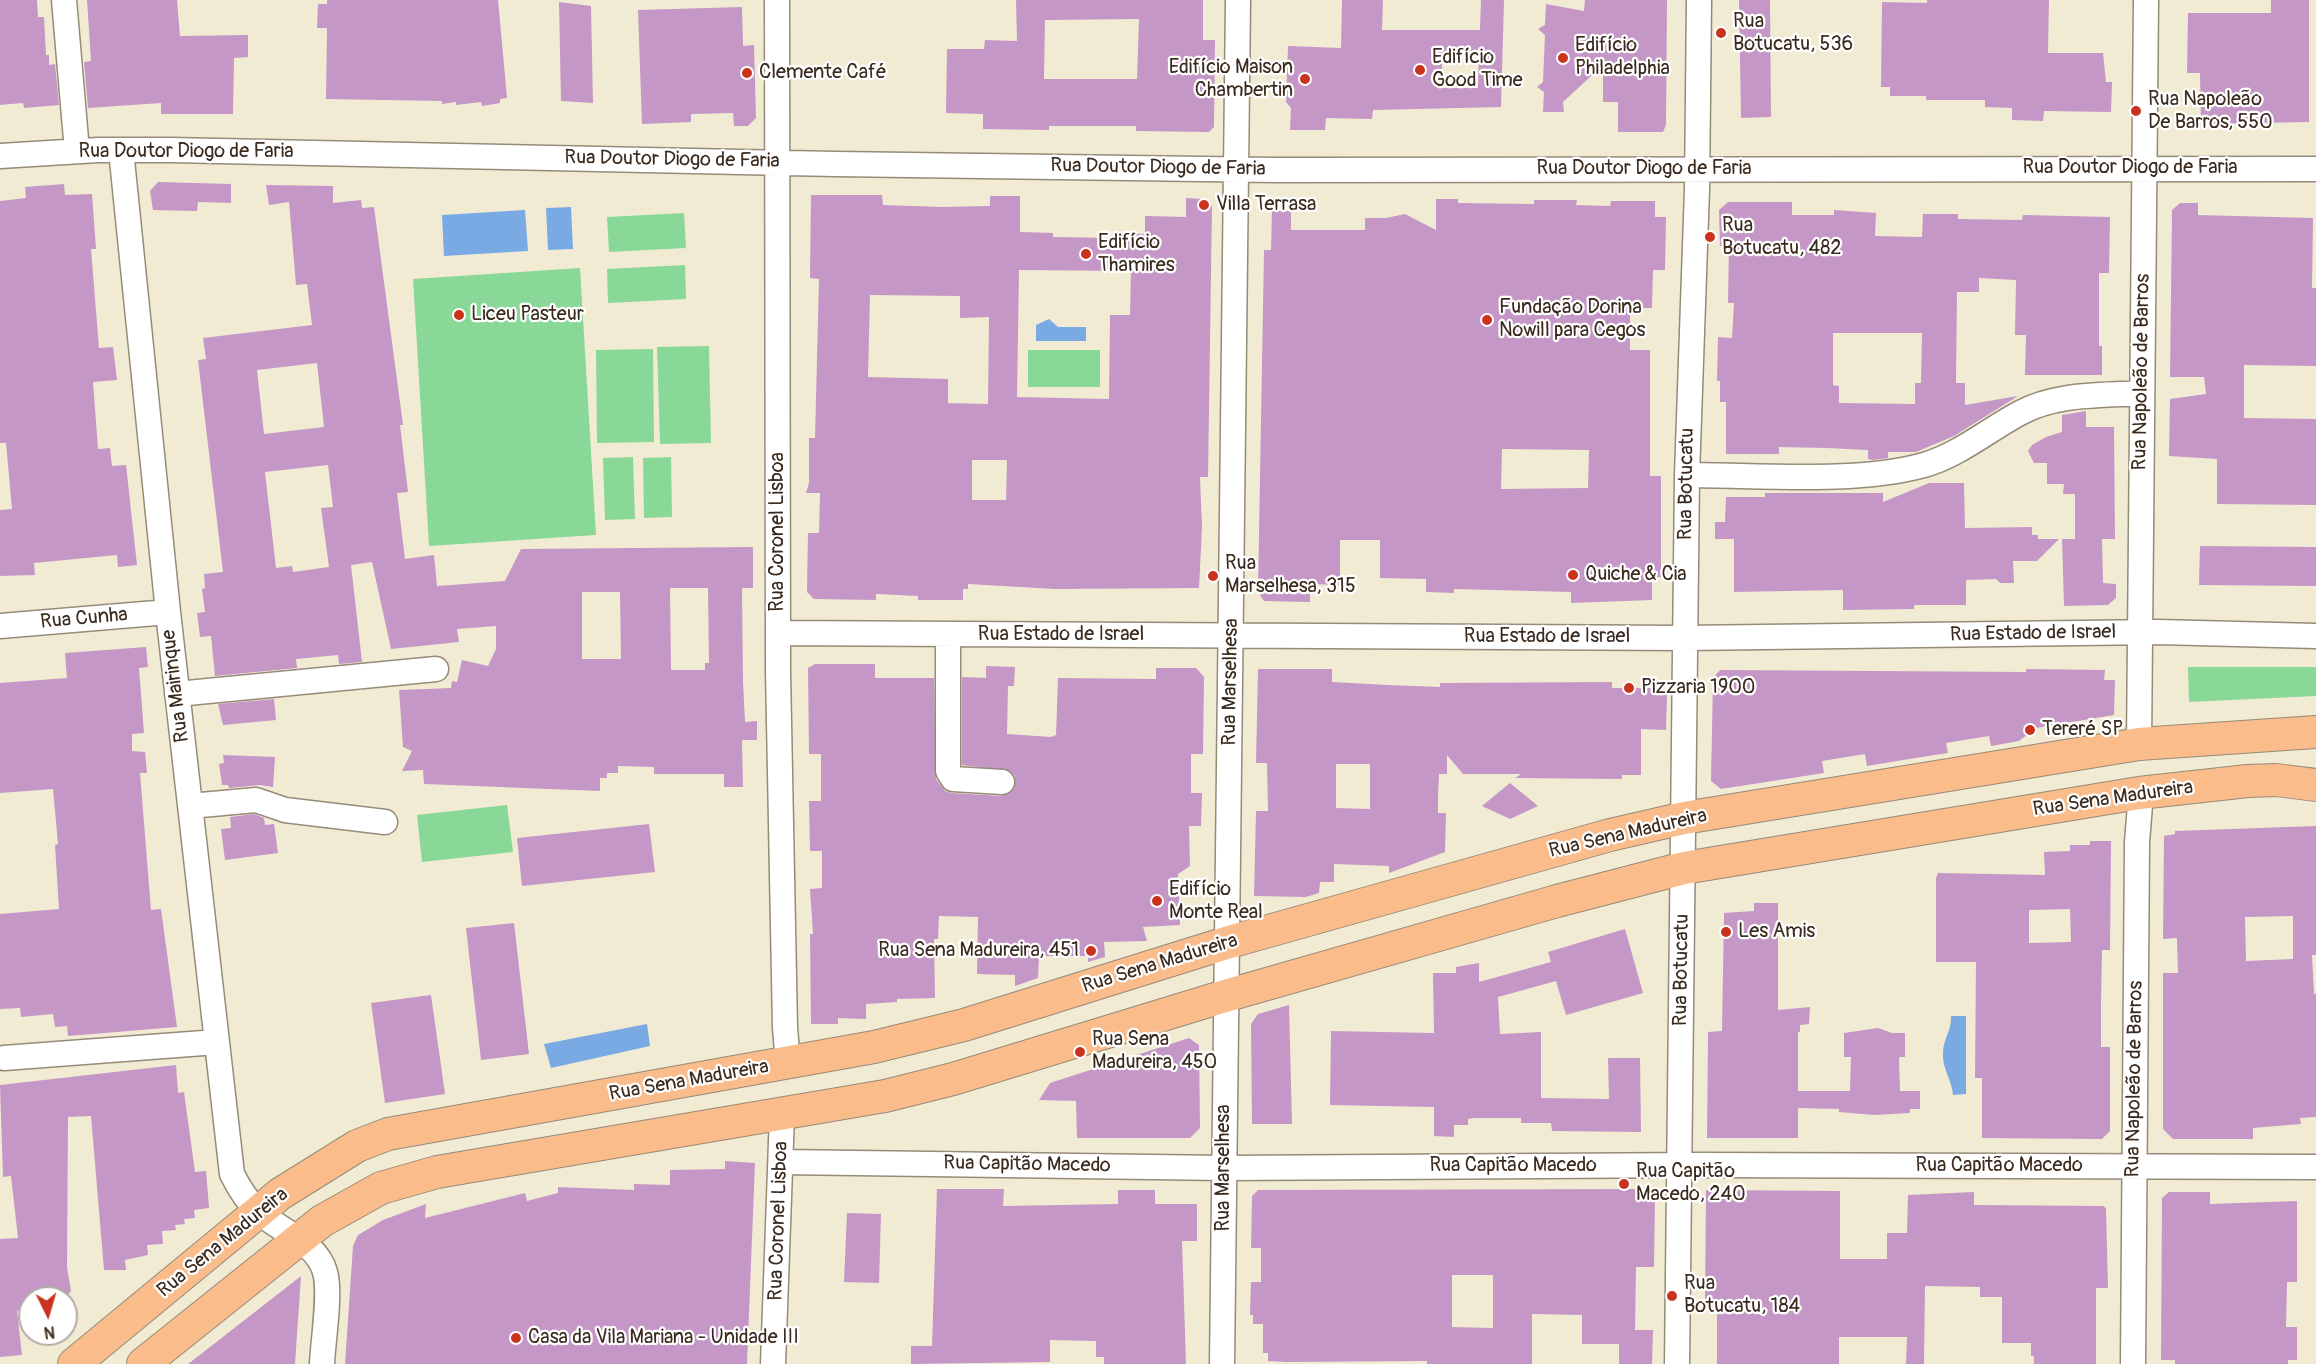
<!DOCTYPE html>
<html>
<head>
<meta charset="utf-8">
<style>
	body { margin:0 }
	#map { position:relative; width:2316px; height:1364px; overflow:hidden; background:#f2ebd4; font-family:Pangolin,sans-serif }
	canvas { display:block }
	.north { position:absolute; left:18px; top:1286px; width:60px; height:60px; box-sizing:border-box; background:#fff; border:2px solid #b1aaa5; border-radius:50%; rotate:175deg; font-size:16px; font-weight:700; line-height:24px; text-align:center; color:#3b2a1e }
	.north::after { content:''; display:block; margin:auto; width:21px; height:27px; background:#c8321e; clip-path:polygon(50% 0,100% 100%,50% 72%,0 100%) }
</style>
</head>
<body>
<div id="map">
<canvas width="2316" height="1364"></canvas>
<div class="north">N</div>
</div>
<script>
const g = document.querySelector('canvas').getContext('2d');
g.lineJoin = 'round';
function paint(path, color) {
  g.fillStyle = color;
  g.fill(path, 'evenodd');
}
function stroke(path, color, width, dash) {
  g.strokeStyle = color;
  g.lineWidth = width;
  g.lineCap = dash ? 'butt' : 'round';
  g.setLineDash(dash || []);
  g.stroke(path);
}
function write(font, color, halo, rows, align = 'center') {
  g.font = font + ' Pangolin,sans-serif';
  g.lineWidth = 4.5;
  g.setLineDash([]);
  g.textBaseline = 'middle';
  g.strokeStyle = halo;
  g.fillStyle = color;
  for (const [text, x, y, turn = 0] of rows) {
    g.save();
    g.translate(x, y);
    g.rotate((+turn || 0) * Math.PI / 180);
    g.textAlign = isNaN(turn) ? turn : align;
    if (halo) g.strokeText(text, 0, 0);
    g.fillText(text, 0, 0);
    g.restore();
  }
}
paint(new Path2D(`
	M684 213 686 248 609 252 607 217Z
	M685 265 686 299 608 303 607 269Z
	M580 268 596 535 429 546 413 279Z
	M709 346 711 443 660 444 657 347Z
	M653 349 654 442 597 443 596 350Z
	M1028 350H1100V387H1028Z
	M633 457 635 519 605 520 603 458Z
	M671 457 672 517 644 518 643 458Z
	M2188 667H2316V696L2189 702Z
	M507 805 513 852 422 862 417 815Z`), '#8ad897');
paint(new Path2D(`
	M571 207 573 249 548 250 546 208Z
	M525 210 528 251 444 256 442 215Z
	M1049 319 1058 327H1086V341H1036V325Z
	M1951 1016H1966V1094L1953 1095C1952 1080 1942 1069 1943 1053 1943 1039 1952 1030 1951 1016Z
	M647 1024 650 1046 551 1068 544 1044Z`), '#7aaae4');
paint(new Path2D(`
	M0 0H37L38 17H44L46 55H49V65L55 64 59 105 24 108 23 103 0 105Z
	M87 0H177L180 36 248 35V57L234 58 233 114H161V103L88 108 84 62 91 61Z
	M327 0H498L507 98 500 99V103L482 106 481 102 456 105V102L442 104V101L326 99 327 28H317L318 4H327Z
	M1016 0H1203V40H1215L1214 127 1209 132 1136 131V126H1049V130L983 129V114L946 113 947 49H984L985 40 1017 41ZM1139 19 1137 79H1044L1045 20Z
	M1342 0H1383L1382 30H1480L1481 0H1504L1501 107 1373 110 1372 119 1326 118 1325 130H1290L1291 108 1286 102 1288 46 1341 48ZM1442 52H1479L1478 88H1442Z
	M1585 0H1667L1666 125 1663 132H1618V102H1603V65L1563 102 1564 112H1543L1544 92 1537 87 1543 82 1545 35 1538 29 1545 25 1546 4 1584 11Z
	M1739 0H1770L1771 117 1741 118Z
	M1927 0H2049L2048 53H2103L2106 82H2112L2111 112 2044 111 2043 121 2012 120V108L1985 107V100H1926V96H1890V87H1881L1882 2 1927 3Z
	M2271 0H2309V122L2201 124 2200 73H2187L2188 13H2271Z
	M559 2 591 6 593 103 561 101Z
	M742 7 743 46 754 45 756 118 748 126H734L733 113 691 114V122L642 124 638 10Z
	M158 182 231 184V203L198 202 197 211 153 210 150 191Z
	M64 184 65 195 92 194 96 249H91L99 348 113 347 117 380 93 382 98 449 110 448 112 466 126 465 137 565 118 567 117 555 34 563 35 575 0 576V510L12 509 6 443H0V201L26 198 25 187Z
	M266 185 333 186V203L361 200 362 208 374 207 403 425H400L408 492 397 493 405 559 434 555 437 586 505 581 521 549 753 547V588H742L743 682 745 722 757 721V740H742L743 787H724V774H654V767L618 766V773H607V778H600V791L424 784 423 770 402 771 412 751 403 747 399 690 451 688 452 681 457 682 462 660 488 666 496 649V626L457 629 459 642 391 649 372 562 351 565 362 662 339 664 338 655 296 659 297 668 215 676 211 636 200 637 197 613 205 612 202 589 205 588 204 574 223 572 198 360 206 359 203 338 312 325 307 284 296 285 289 202 269 205ZM317 363 324 427 264 434 257 370ZM328 465 333 507 321 508 329 567 293 572 292 566 276 568 265 472ZM670 588H708L709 663H705V670H671ZM582 592H620L621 659H582Z
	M811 195H882L883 205 942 207 990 206V196H1020V232L1053 233V237L1119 238V233L1145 234V216L1186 217V198L1204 199 1212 206 1208 477H1200L1202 527 1199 588 1055 589 968 584V589H963V600H918V596L876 594V600L814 599 807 592 808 533H819L820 493H806L809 483V438H815L819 279 810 278ZM1019 270 1131 271 1130 315H1110L1109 399 1017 397ZM870 295 960 296V318L989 317 988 404 948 403V379L868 377ZM972 460H1007L1006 500H972Z
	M1436 199H1458V203L1534 204V200H1577L1576 205 1610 206 1611 201H1655V217H1666L1665 270H1653L1652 308H1630V350H1650V476H1661V577H1652V600L1571 603V592L1454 589V593L1426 592V579L1380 578V540H1340V585L1310 584V602L1264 601 1258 592 1264 250H1271L1272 211H1291V230H1365V218H1386L1405 214 1436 230ZM1502 449 1589 450 1588 488 1501 489Z
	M1728 202H1792V215H1834V210L1876 213 1875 236 1922 237 1923 214H1958V219L2022 220 2023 215 2110 217 2109 273H2099V346H2102V375H2025L2026 335H2015L2016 280 1979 278V292H1957L1956 383H1965V405L2018 396 1954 436 1916 452H1888V458L1873 460 1868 459V450L1826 448 1779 447V454H1726V402H1720V381H1717L1718 337 1732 338 1734 303H1728L1729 245 1720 246 1719 210ZM1833 333H1922L1921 383H1915V404L1839 403V386L1833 385Z
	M2180 203H2198V215L2313 218 2312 288H2316V366L2244 365V418L2316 419V505L2217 504V459L2169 456 2170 399 2206 394 2204 377H2170L2172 210Z
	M2086 411V427H2114L2115 539H2102L2103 583 2116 584V598L2108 605 2064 606 2062 539H2075V494H2063L2064 484H2047V463H2034L2028 451 2032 445 2046 437 2062 432V415Z
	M1929 483H1964L1965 528 2032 527V535H2038V539H2059L2037 561H2013L2014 583H2000L1996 579 1966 580V605H1914V609L1843 610V590L1734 592V539H1715V522H1725L1726 497H1765V493H1883V502Z
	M2200 546 2316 547V586L2199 585Z
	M146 647 148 667 139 668 144 733 132 734V751L145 752 147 773H140L151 910 161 909 177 1027 68 1036 67 1026 55 1027 53 1014 21 1017 20 1008 0 1009V914L59 909 55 845 58 844 53 789 0 793V683L67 678 65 653Z
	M815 664H875V678H934L936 779 945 791 952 793 1001 796 1014 789 1015 776 1010 771 962 765V677L986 678V666L1015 667 1014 686H1008L1007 734 1051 737 1056 735 1058 678 1156 679V668H1196L1204 677 1203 754H1191V793H1202L1201 826H1189L1190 866 1178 874 1180 925 1143 927 1147 941 1104 942 1105 957 1088 962V956H1039L1038 978 1015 986V975L977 974 978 917 939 916 938 939H934L935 998 897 999V1002L866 1004V1019L838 1018V1024H811L810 934H813L810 889 822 888V851H810L809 801H821V754H809L808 668Z
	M1258 669H1332V682L1388 685 1440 687V683L1612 682V688H1661L1667 695 1666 730 1641 729V775H1622V779L1515 778 1521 774H1463L1447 755V774H1439L1438 796V813H1446L1445 852 1389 873V866L1334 864V882H1320L1319 893 1306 897 1254 896 1256 811H1268L1267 763H1256ZM1336 764H1370V809L1336 808Z
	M2026 669 2105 670 2104 680H2115L2114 715 2036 728 2019 741 1991 746 1989 736 1946 743 1948 753 1909 759 1867 766 1865 754 1822 761 1824 773 1721 789 1711 781 1713 678 1720 670 2026 672Z
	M274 699 276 720 223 725 218 704Z
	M223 755 275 757 273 787 260 785 229 788 228 785H222L219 764 224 763Z
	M1510 783 1538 806 1510 819 1482 806Z
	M254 814 264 818 265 825 274 824 278 853 225 860 221 829 231 828 230 817Z
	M649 824 655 872 522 886 517 838Z
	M2316 826V955H2312L2314 994H2316V1117L2300 1118 2301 1124 2253 1128V1139H2173L2163 1129V973H2178L2177 938 2163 939 2164 836 2175 834V831ZM2293 916V959L2246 961 2245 917Z
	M2090 841H2111L2110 950H2102L2101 1005V1047H2110V1131L2102 1139 1982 1138V1078H1975L1976 962H1936V878L1938 873 2045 875 2044 852 2070 851V845H2090ZM2070 909 2071 942 2029 943V910Z
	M1754 903H1778V1010L1810 1007 1809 1024 1800 1025V1032H1798V1091H1850L1851 1057H1844V1033L1878 1028 1892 1033H1905V1057H1899L1900 1091H1920V1109H1910V1113L1874 1115 1839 1112V1109L1798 1108V1138H1707L1708 1032 1722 1031 1724 913 1754 911Z
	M514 923 529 1054 481 1060 466 928Z
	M1625 929 1643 993 1566 1015 1556 981 1498 997 1500 1034 1541 1032V1098L1609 1099 1608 1058H1640L1641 1132 1552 1131 1551 1123H1521V1118H1474L1468 1119V1125H1454V1137L1434 1136V1107L1330 1105 1331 1031 1434 1033 1433 973H1456V967L1479 963V982L1551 962 1548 952Z
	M431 995 445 1094 385 1103 371 1003Z
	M1289 1005 1292 1124H1252L1251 1024 1258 1014Z
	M1189 1038 1199 1045 1200 1128 1190 1138H1077L1076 1101 1039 1100 1050 1083Z
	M176 1065 178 1093 184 1092 195 1172 206 1171 209 1208 194 1210 195 1218 184 1219 185 1224 175 1225 176 1230 162 1231 163 1244 147 1245 148 1255 125 1260 126 1270H104L91 1116 68 1117 67 1267 71 1291 65 1298H30V1308L17 1311 22 1355 0 1357V1239L18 1238 11 1176 3 1177 0 1085Z
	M725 1161 755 1163 747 1364H345L353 1246 358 1235 383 1220 426 1204 425 1218 525 1193 527 1201 558 1193V1187L634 1190V1184L670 1185V1170L725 1169Z
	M937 1189H1004L1003 1206 1118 1204V1190H1155V1204H1197V1241H1182L1186 1364H1104V1357H1096V1341L1050 1340V1362L911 1364V1346H932Z
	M1646 1189 1655 1198 1654 1267H1636L1635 1330H1653L1652 1364H1619V1344H1582V1315L1532 1314V1364H1427V1361L1286 1362 1268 1361V1353H1263V1324H1253V1315H1250L1251 1282H1261V1248H1251L1252 1196 1258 1190ZM1452 1275H1493V1328L1452 1327Z
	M1706 1190 1840 1191V1259H1887V1233H1907L1908 1195 1974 1192V1205L2103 1206 2106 1208 2108 1288H2096V1364H2034V1356H2031V1343H2002V1297H1980V1287L1925 1286 1924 1364H1906L1907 1337H1839V1364H1717V1307H1705Z
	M2169 1192H2210V1204L2297 1201V1282H2287L2286 1327H2297V1360H2288V1364H2175V1360H2161L2162 1198Z
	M847 1213 881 1214 879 1283 844 1282Z
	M301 1276 295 1364H188L210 1347Z`), '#c497c6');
const minor = new Path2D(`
	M64 0 77 151
	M777 0 778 671 785 1028 788 1063
	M121 150 168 612 232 1174C239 1188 247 1201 258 1211 279 1231 317 1242 325 1272 331 1293 323 1340 322 1364
	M0 156 98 150H171L835 164 1276 170 2316 169
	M1687 475C1759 475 1855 484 1924 465 1959 455 1988 430 2020 413 2057 393 2100 396 2141 393
	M0 626 168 612
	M778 633 1685 638 2158 632 2316 636
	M948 634V771L953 779 1002 782
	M177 694 436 669
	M2139 744 2146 0
	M190 806 256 800 285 810 385 822
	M4 1058 217 1042
	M782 1162 1224 1168 1701 1165 2316 1167
	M773 1364 782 1114
	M1222 1364 1238 0
	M1677 1364 1687 475 1697 189 1699 0
	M2133 1364 2137 842 2141 793`);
const major = new Path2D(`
	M74 1364 280 1194 357 1146 388 1134 874 1047 964 1025 1226 943 1610 835 1684 818 2139 744 2316 732
	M143 1364 322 1221 381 1188 437 1172 885 1096 953 1079 1225 996 1557 901 1684 868 2139 793 2248 781 2276 780 2316 785`);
stroke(minor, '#968a79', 27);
stroke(major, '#968a79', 34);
stroke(minor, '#fff', 24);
stroke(major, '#f9bc8a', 32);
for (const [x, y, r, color] of [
	[1721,33,6,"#c8321e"],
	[1563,58,6,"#c8321e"],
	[1420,70,6,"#c8321e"],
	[747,73,6,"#c8321e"],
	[1305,79,6,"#c8321e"],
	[2136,111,6,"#c8321e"],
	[1204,205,6,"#c8321e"],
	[1710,237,6,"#c8321e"],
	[1086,254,6,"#c8321e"],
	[459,315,6,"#c8321e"],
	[1487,320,6,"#c8321e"],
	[1573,575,6,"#c8321e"],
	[1213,576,6,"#c8321e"],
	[1629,688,6,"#c8321e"],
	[2030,730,6,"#c8321e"],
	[1157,901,6,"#c8321e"],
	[1726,932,6,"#c8321e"],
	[1091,951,6,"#c8321e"],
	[1080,1052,6,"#c8321e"],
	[1624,1184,6,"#c8321e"],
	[1672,1296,6,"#c8321e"],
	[516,1338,6,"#c8321e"]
]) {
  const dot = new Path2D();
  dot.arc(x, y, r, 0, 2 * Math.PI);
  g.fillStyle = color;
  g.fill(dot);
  stroke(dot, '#fff', 2);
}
write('20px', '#3b2a1e', '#fff', [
	["Rua",1733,22],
	["Botucatu, 536",1733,45],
	["Edifício",1575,46],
	["Philadelphia",1575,69],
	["Edifício",1432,58],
	["Good Time",1432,81],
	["Edifício Maison",1293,68,"right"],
	["Chambertin",1293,91,"right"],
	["Clemente Café",759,73],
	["Rua Napoleão",2148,100],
	["De Barros, 550",2148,123],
	["Villa Terrasa",1216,205],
	["Rua",1722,226],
	["Botucatu, 482",1722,249],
	["Edifício",1098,243],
	["Thamires",1098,266],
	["Fundação Dorina",1499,308],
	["Nowill para Cegos",1499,331],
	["Liceu Pasteur",471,315],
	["Rua",1225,564],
	["Marselhesa, 315",1225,587],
	["Quiche & Cia",1585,575],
	["Pizzaria 1900",1641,688],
	["Tereré SP",2042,730],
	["Edifício",1169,890],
	["Monte Real",1169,913],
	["Les Amis",1738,932],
	["Rua Sena Madureira, 451",1079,951,"right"],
	["Rua Sena",1092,1040],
	["Madureira, 450",1092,1063],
	["Rua Capitão",1636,1172],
	["Macedo, 240",1636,1195],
	["Rua",1684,1284],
	["Botucatu, 184",1684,1307],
	["Casa da Vila Mariana - Unidade III",528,1338]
], 'left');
write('20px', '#3b2a1e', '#fff', [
	["Rua Doutor Diogo de Faria",186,152],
	["Rua Doutor Diogo de Faria",672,160,1],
	["Rua Doutor Diogo de Faria",1158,168,1],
	["Rua Doutor Diogo de Faria",2130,168],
	["Rua Doutor Diogo de Faria",1644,169],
	["Rua Napoleão de Barros",2142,372,-89],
	["Rua Botucatu",1687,484,-89],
	["Rua Coronel Lisboa",778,532,-90],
	["Rua Cunha",84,619,-5],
	["Rua Estado de Israel",2033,634,-1],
	["Rua Estado de Israel",1061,635],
	["Rua Estado de Israel",1547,637],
	["Rua Marselhesa",1231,682,-89],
	["Rua Mairinque",176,686,-97],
	["Rua Sena Madureira",2113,799,-8],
	["Rua Sena Madureira",1628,834,-13],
	["Rua Sena Madureira",1160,964,-17],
	["Rua Botucatu",1682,970,-89],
	["Rua Napoleão de Barros",2135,1079,-89],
	["Rua Sena Madureira",689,1081,-10],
	["Rua Capitão Macedo",1027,1165,1],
	["Rua Capitão Macedo",1513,1166],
	["Rua Capitão Macedo",1999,1166],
	["Rua Marselhesa",1224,1168,-90],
	["Rua Coronel Lisboa",779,1221,-88],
	["Rua Sena Madureira",223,1243,-39]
]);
</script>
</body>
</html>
